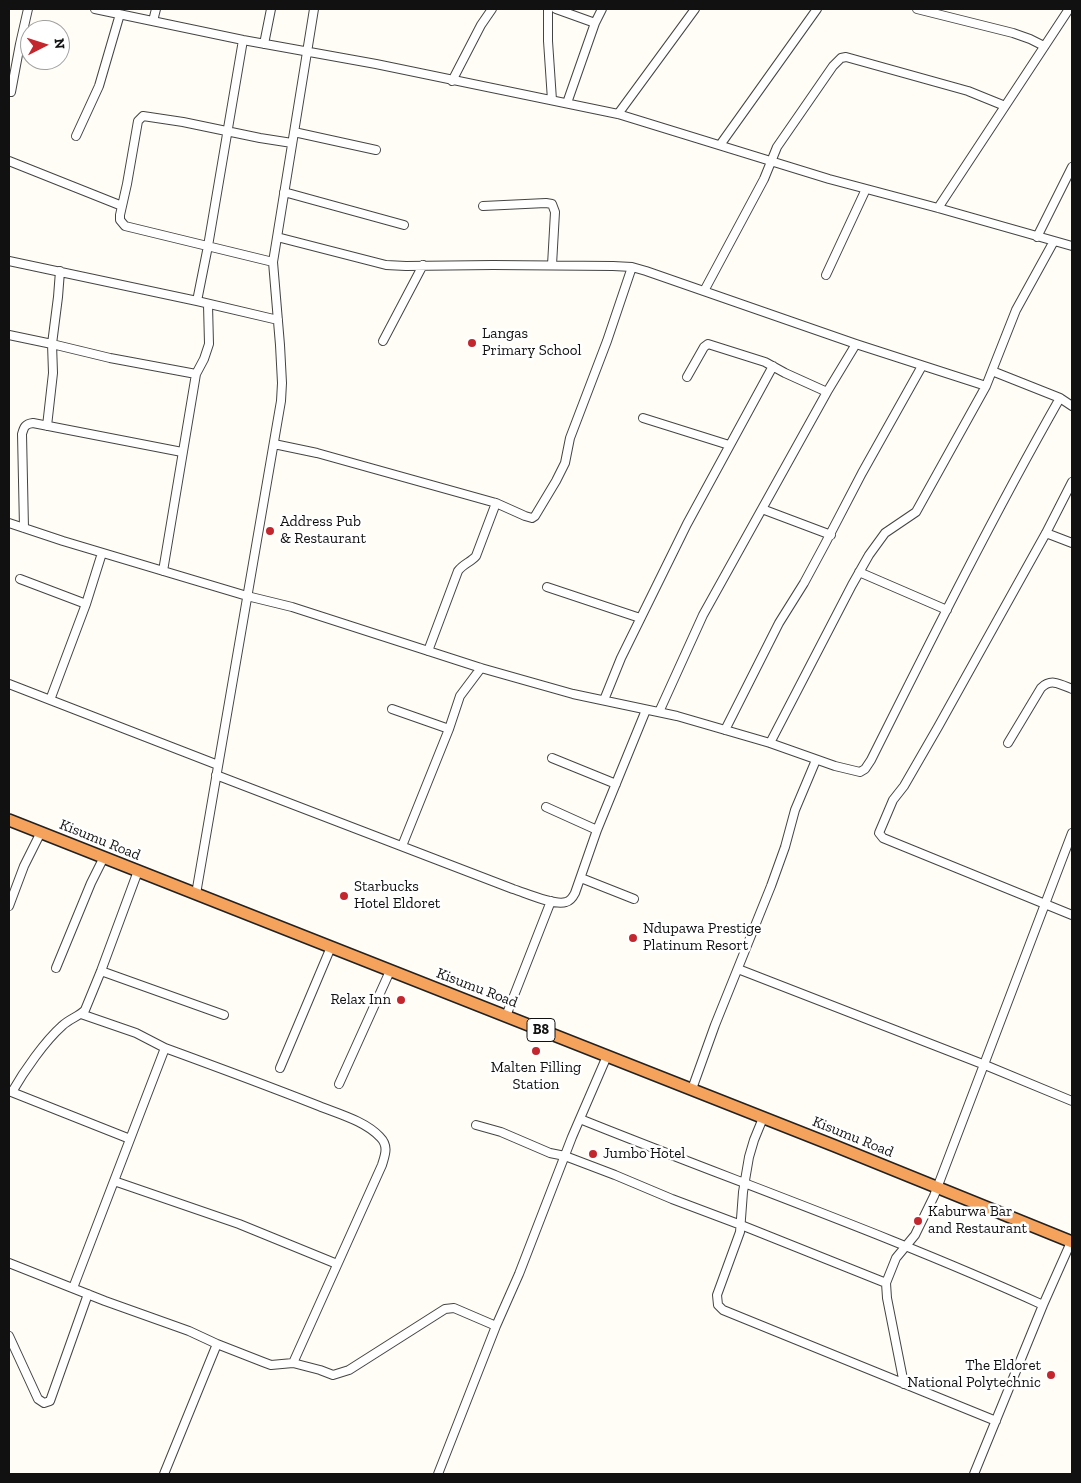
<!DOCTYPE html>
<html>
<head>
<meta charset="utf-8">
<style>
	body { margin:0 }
	#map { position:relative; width:1081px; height:1483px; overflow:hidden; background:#fffdf5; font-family:"Zilla Slab",serif }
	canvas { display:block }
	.frame { position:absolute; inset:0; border:10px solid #111; pointer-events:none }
	.north { position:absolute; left:20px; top:20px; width:50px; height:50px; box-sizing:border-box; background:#fff; border:1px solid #a0a0a0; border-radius:50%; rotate:85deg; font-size:14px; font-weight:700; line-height:20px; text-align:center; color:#111 }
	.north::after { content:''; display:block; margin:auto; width:18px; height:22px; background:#c4262e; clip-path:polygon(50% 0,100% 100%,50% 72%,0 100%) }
</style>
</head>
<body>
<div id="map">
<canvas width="1081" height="1483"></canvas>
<div class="frame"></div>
<div class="north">N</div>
</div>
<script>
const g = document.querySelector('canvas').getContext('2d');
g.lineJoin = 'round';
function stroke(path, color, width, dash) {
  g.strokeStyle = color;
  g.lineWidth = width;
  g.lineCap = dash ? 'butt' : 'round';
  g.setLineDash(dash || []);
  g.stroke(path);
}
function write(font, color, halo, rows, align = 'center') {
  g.font = font + ' "Zilla Slab",serif';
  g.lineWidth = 5;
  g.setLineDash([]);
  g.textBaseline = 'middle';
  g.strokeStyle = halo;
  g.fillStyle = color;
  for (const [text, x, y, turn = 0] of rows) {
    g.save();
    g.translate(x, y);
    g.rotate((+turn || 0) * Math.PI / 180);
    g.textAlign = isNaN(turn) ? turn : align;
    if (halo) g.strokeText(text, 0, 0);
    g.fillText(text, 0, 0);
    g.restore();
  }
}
const minor = new Path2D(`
	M95 9 243 40 376 64 618 114 829 179 938 208 1072 246
	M548 9V41L552 100
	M556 9 595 23
	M917 9 1013 33 1030 39 1044 46
	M153 21 156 9
	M264 44 271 9
	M452 81 481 25 492 9
	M11 92 20 44 28 9
	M567 103 595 23 602 9
	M618 114 695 9
	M294 132 376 150
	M76 136 99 86 120 14
	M720 145 817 9
	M9 161 122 206
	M284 192 404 225
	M483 206 546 203 552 204 555 212 552 265
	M938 208 1069 9
	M277 237 386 265 406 266 493 265 613 266 632 267 646 271 856 344 986 386
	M1037 237 1072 167
	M9 261 197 301 278 320
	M273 262 125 226 120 220V215L127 184 138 121 143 116 183 122 260 138 292 143
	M826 275 866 189
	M704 291 764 179 777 147 833 66 841 58 846 57 968 91 1005 106
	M197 301 208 246 243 40
	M9 335 52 344 110 358 196 374
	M383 341 423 265
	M992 371 1060 398 1072 406
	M687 377 704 347 708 344 765 362 785 373 827 392
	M643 418 729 445
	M47 426 53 373 52 344 58 297 60 271
	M274 444 317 453 496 503 525 516 532 518 535 516 556 481 565 463 570 438 607 341 632 267
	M1072 482 1046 533 938 727 904 786 893 800 879 833 883 838 1072 915
	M762 509 831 535
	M9 523 63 541 247 596 292 607 481 668 573 694 677 716 770 743 835 766 860 772 865 769 871 760C932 638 993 516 1060 398
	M24 528 22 434C24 427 25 424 33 423L182 452
	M1046 533 1072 543
	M163 571 196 374 204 359 209 344 208 305
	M859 572 947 610
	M20 579 86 604
	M547 587 640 618
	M428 651 458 571C463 564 471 562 476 556L496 503
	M9 684 218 765
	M50 700 86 604 102 553
	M604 700 621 658 687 524 773 366
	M392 709 449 729
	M659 712 703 615 827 392 856 344
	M725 730 779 623 804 583 825 544 862 473 922 366
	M770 743 852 585 869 555 885 533 916 512 986 386 1016 310 1054 241
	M1008 743 1041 688C1051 678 1060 684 1072 689
	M552 758 616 784
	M216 775 513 889C526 893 554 906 566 902 570 901 573 897 575 893L597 830 646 710
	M546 807 597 830
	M402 846 449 729 460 696 481 668
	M581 878 634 899
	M196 894 281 401 282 383 280 345 273 262 314 9
	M9 906 24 866 41 832
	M56 968 91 883 104 857
	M738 969 985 1065 1072 1101
	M101 971 224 1015
	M506 1016 551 901
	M165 1048C217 1067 268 1086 319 1106 339 1114 365 1121 380 1137 389 1146 385 1155 382 1165L293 1363
	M280 1068 331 947
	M339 1084 390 971
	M692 1089 715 1025 771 886 785 847 795 810 816 760
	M9 1091 130 1139
	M12 1092C24 1071 45 1041 62 1026 69 1019 78 1017 85 1010L101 971 138 871
	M763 1118 754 1140 749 1157 743 1192 740 1232 717 1295 718 1305 723 1310 996 1421
	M580 1119C734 1181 892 1236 1043 1305
	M476 1125 501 1132 550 1153 565 1156 615 1175 672 1199 741 1225 886 1283
	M114 1181 239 1224 337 1264
	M9 1263 105 1301 189 1331 217 1344 263 1362 271 1365 293 1363 320 1370 333 1375 349 1370 445 1309 454 1308 496 1326
	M73 1288 165 1048 136 1033 81 1014
	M9 1336 38 1399 44 1403 50 1401 88 1294
	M904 1384 887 1298 886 1283 896 1258 915 1235 934 1196 1072 833
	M164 1474 217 1344
	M438 1474 496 1326 519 1274 572 1137 607 1056
	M974 1474 1043 1305 1071 1242`);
const highway = new Path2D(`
	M9 820 835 1146 1072 1242`);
stroke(minor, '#444', 10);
stroke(highway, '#222', 14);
stroke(minor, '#fff', 8);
stroke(highway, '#f5a25d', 11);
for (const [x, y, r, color] of [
	[472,343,5,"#c4262e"],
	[270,531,5,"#c4262e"],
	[344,896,5,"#c4262e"],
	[633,938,5,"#c4262e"],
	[401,1000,5,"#c4262e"],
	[536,1051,5,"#c4262e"],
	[593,1154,5,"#c4262e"],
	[918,1221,5,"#c4262e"],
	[1051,1375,5,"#c4262e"]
]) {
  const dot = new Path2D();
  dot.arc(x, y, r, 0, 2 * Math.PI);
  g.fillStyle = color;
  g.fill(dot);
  stroke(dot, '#fff', 2);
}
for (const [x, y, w] of [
	[541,1030,28]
]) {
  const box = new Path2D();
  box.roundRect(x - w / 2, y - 11.5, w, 23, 4);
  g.fillStyle = '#fff';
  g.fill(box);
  stroke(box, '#111', 1);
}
write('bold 14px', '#111', null, [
	["B8",541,1030]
]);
write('15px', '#111', '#fff', [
	["Langas",482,334],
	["Primary School",482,351],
	["Address Pub",280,522],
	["& Restaurant",280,539],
	["Starbucks",354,887],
	["Hotel Eldoret",354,904],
	["Ndupawa Prestige",643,929],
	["Platinum Resort",643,946],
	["Relax Inn",391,1000,"right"],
	["Malten Filling",536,1068,"center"],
	["Station",536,1085,"center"],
	["Jumbo Hotel",603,1154],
	["Kaburwa Bar",928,1212],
	["and Restaurant",928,1229],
	["The Eldoret",1041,1366,"right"],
	["National Polytechnic",1041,1383,"right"]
], 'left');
write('15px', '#111', '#fff', [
	["Kisumu Road",100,840,22],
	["Kisumu Road",477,988,21],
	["Kisumu Road",853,1137,22]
]);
</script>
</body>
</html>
